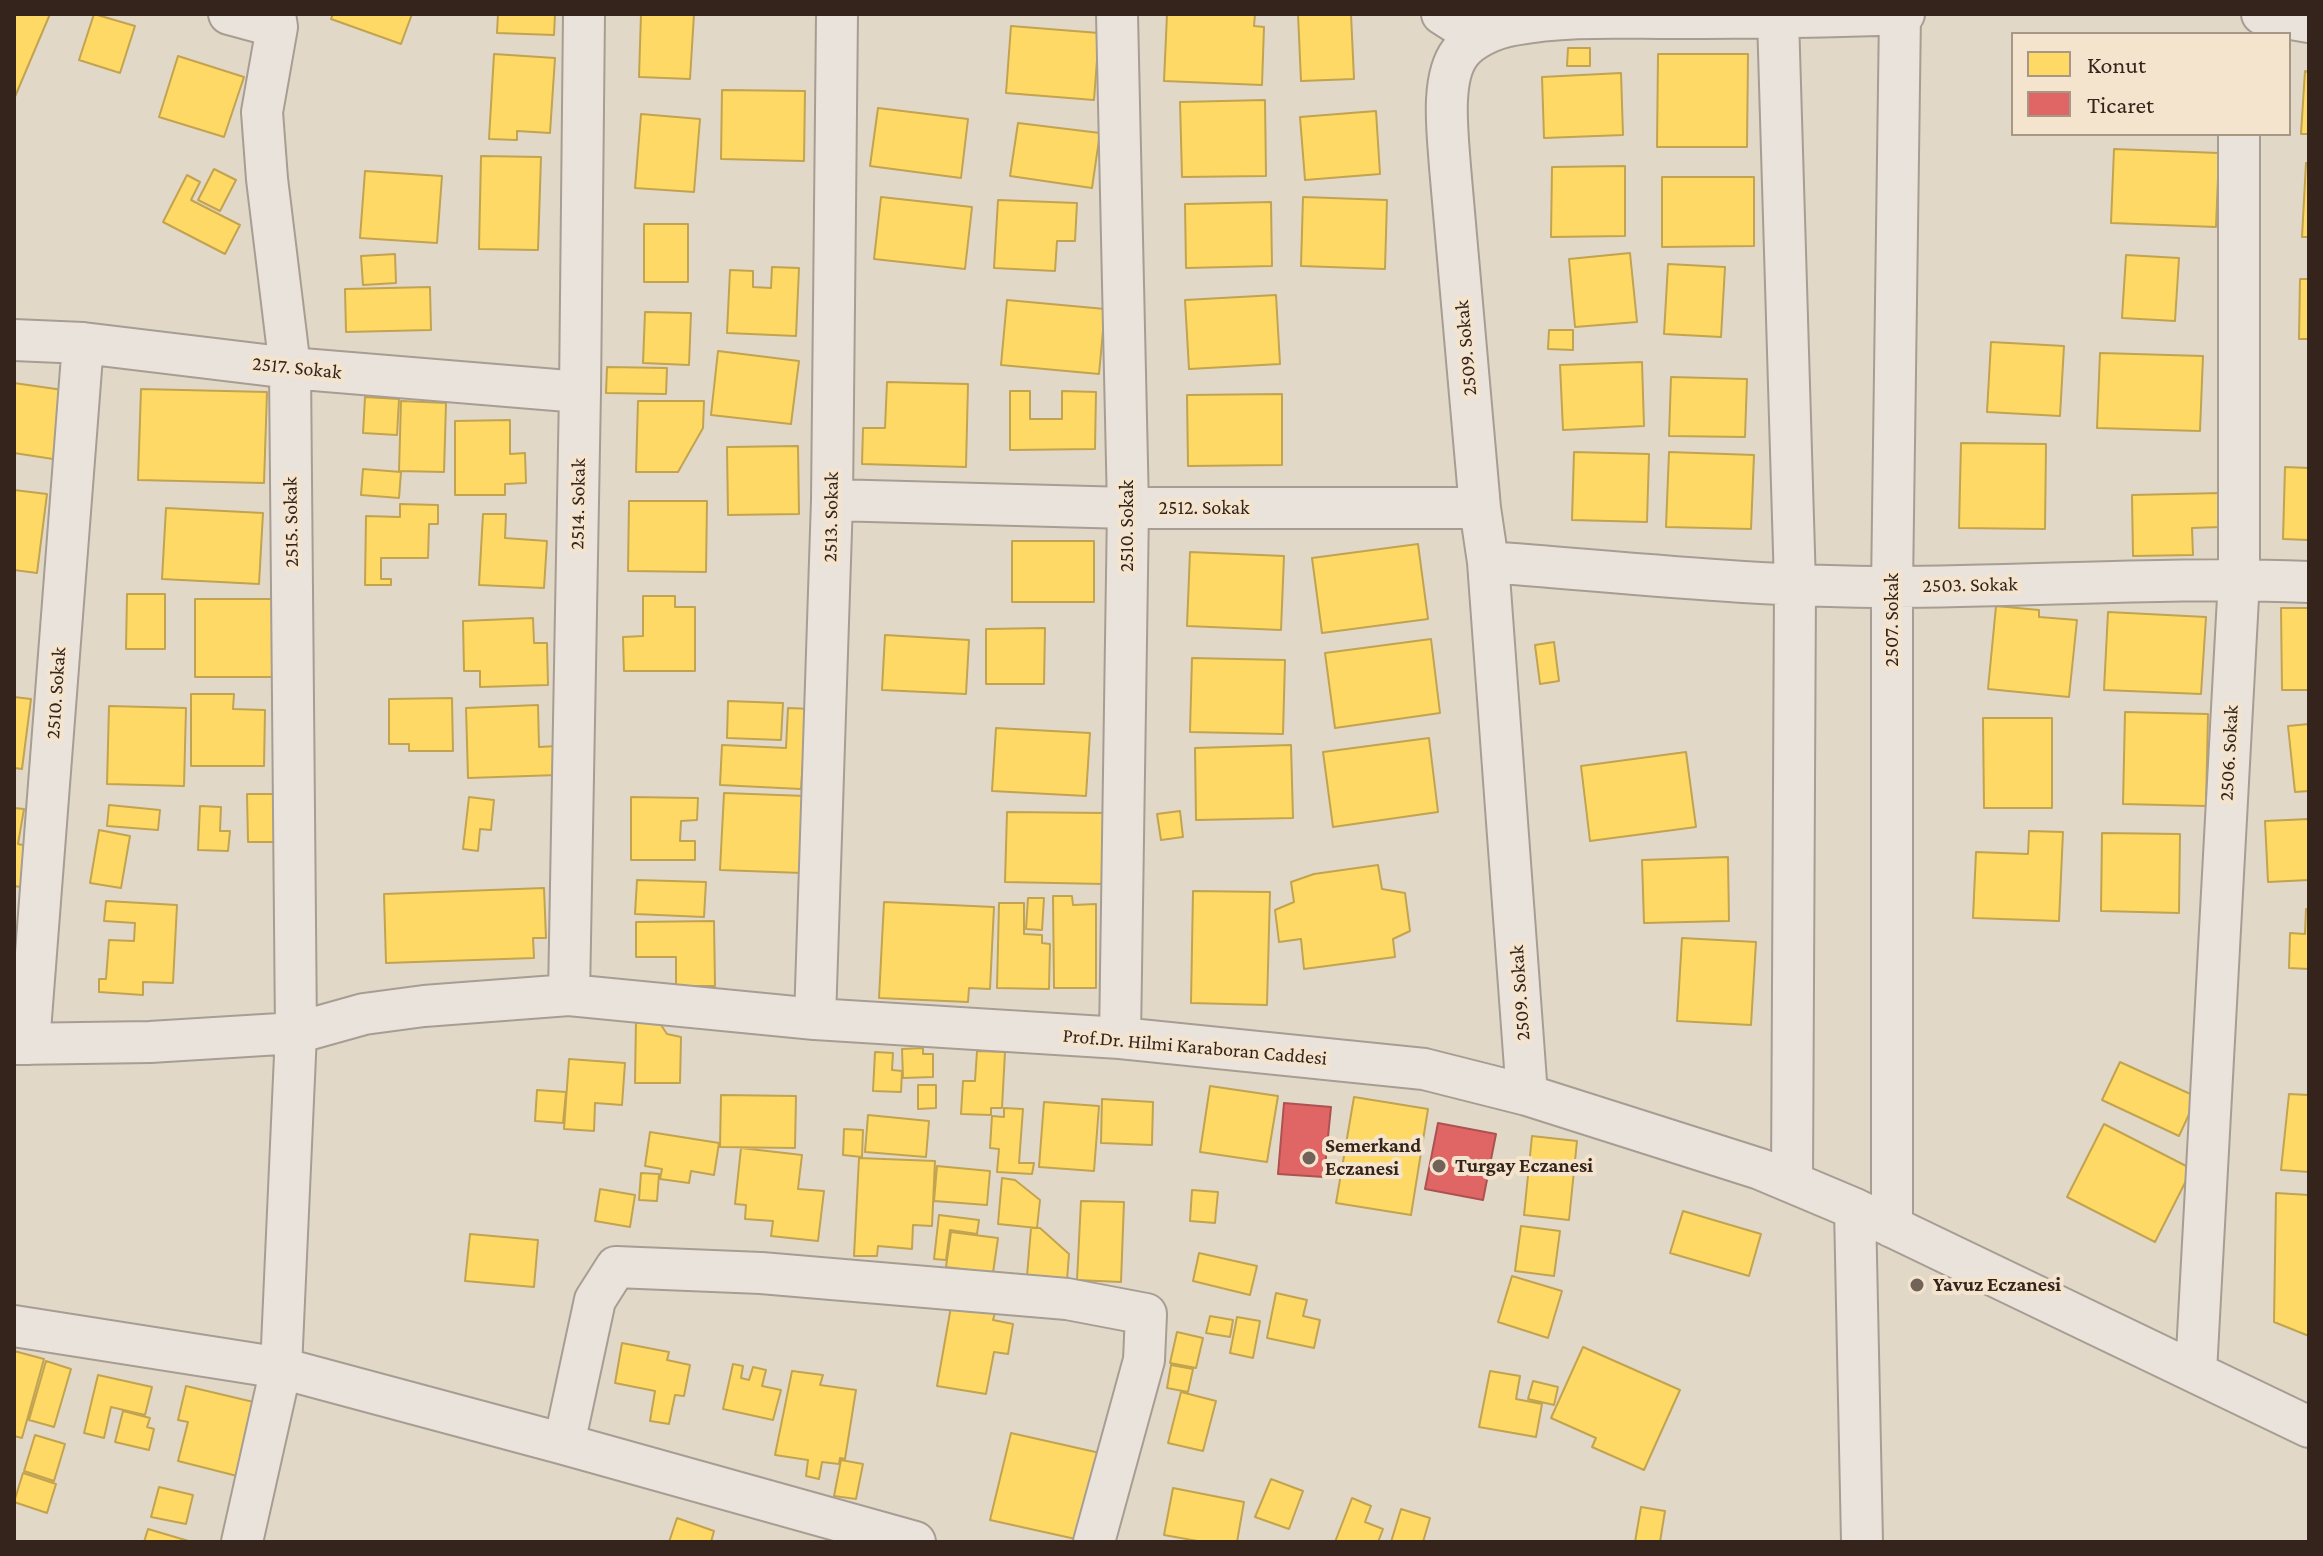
<!DOCTYPE html>
<html>
<head>
<meta charset="utf-8">
<style>
	body { margin:0 }
	#map { position:relative; width:2323px; height:1556px; overflow:hidden; background:#e2d8c8; font-family:"Crimson Pro",serif }
	canvas { display:block }
	.frame { position:absolute; inset:0; border:16px solid #34241c; pointer-events:none }
	.legend { position:absolute; left:2011px; top:32px; width:280px; height:104px; box-sizing:border-box; background:#f4e4ce; border:2px solid #a79787; margin:0; padding:10px 14px; list-style:none; font-size:24px; color:#34241c }
	.legend li { display:flex; align-items:center; gap:16px; height:40px }
	.legend b { width:40px; border:2px solid #a79787 }
</style>
</head>
<body>
<div id="map">
<canvas width="2323" height="1556"></canvas>
<div class="frame"></div>
<ul class="legend">
<li><b style="height:22px;background:#ffd966"></b>Konut</li>
<li><b style="height:22px;background:#e06666"></b>Ticaret</li>
</ul>
</div>
<script>
const g = document.querySelector('canvas').getContext('2d');
g.lineJoin = 'round';
function paint(path, color) {
  g.fillStyle = color;
  g.fill(path, 'evenodd');
}
function stroke(path, color, width, dash) {
  g.strokeStyle = color;
  g.lineWidth = width;
  g.lineCap = dash ? 'butt' : 'round';
  g.setLineDash(dash || []);
  g.stroke(path);
}
function write(font, color, halo, rows, align = 'center') {
  g.font = font + ' "Crimson Pro",serif';
  g.lineWidth = 8;
  g.setLineDash([]);
  g.textBaseline = 'middle';
  g.strokeStyle = halo;
  g.fillStyle = color;
  for (const [text, x, y, turn = 0] of rows) {
    g.save();
    g.translate(x, y);
    g.rotate((+turn || 0) * Math.PI / 180);
    g.textAlign = isNaN(turn) ? turn : align;
    if (halo) g.strokeText(text, 0, 0);
    g.fillText(text, 0, 0);
    g.restore();
  }
}
const homes = new Path2D(`
	M14 14H50L14 99Z
	M94 14 135 26 120 73 79 60Z
	M333 14H412L401 44 331 19Z
	M498 14H555L554 35 497 33Z
	M641 14H694L690 79 639 77Z
	M1167 14H1255L1254 26 1264 27 1262 85 1164 81Z
	M1298 14H1351L1354 79 1301 81Z
	M1011 26 1099 33 1094 100 1006 93Z
	M1568 48H1590V66H1567Z
	M494 54 555 58 550 133 517 131V140L489 139Z
	M1658 54H1748L1747 147H1657Z
	M178 56 244 77 224 137 159 117Z
	M2305 71 2309 72V134H2301Z
	M1621 73 1623 135 1544 138 1542 77Z
	M722 90 805 91 804 161 721 159Z
	M1265 100 1266 176 1182 177 1180 102Z
	M878 108 968 119 961 178 870 166Z
	M1376 111 1380 174 1305 180 1300 117Z
	M641 114 700 119 694 192 635 188Z
	M1018 123 1100 133 1092 188 1010 176Z
	M2114 149 2219 153 2216 227 2111 223Z
	M481 156 541 157 538 250 479 249Z
	M2306 163H2309V237H2302Z
	M1625 166V236L1551 237 1552 167Z
	M214 169 236 180 220 211 198 200Z
	M365 171 442 176 437 243 360 238Z
	M187 175 200 182 191 200 240 225 225 254 163 222Z
	M1662 177H1754V246L1662 247Z
	M881 197 972 207 965 269 874 259Z
	M1303 197 1387 200 1385 269 1301 266Z
	M998 200 1077 203 1075 241H1057L1055 271 994 268Z
	M1271 202 1272 266 1186 268 1185 204Z
	M644 224H688V282H644Z
	M1630 253 1637 322 1575 327 1569 259Z
	M395 254 396 283 363 285 361 256Z
	M2126 255 2179 258 2175 321 2122 318Z
	M1668 264 1725 267 1721 337 1664 334Z
	M772 267 799 268 796 336 727 333 730 270 753 271V287L771 288Z
	M2300 279H2309V339H2299Z
	M430 287 431 330 346 332 345 289Z
	M1276 295 1280 364 1189 369 1185 300Z
	M1007 300 1105 309 1099 374 1001 365Z
	M645 312 691 313 689 365 643 363Z
	M1549 330H1573V350L1548 349Z
	M1991 342 2064 346 2060 416 1987 412Z
	M718 351 799 361 791 424 711 415Z
	M2100 353 2203 356 2200 431 2097 428Z
	M1642 362 1644 426 1563 430 1560 365Z
	M607 367 667 368 666 394 606 393Z
	M1671 377 1747 379 1745 437 1669 436Z
	M887 382 968 384 966 467 862 464 863 428H885Z
	M14 383 63 390 53 459 14 453Z
	M141 389 267 392 264 483 138 480Z
	M1010 391H1030V419H1062V391L1096 392 1095 449 1010 450Z
	M1282 394V465L1188 466 1187 395Z
	M365 397 399 399 397 435 363 433Z
	M401 401 446 403 444 472 399 471Z
	M638 401H704L703 428 678 472H636Z
	M510 420V454L525 453 526 483 505 484V495H455V421Z
	M1961 443 2046 444 2045 529 1959 528Z
	M798 446 799 514 728 515 727 447Z
	M1574 452 1649 454 1647 522 1572 520Z
	M1669 452 1754 455 1751 529 1666 527Z
	M2285 467 2309 468V540L2283 539Z
	M363 469 401 472 399 498 361 495Z
	M14 490 47 494 37 573 14 570Z
	M2221 493V527L2192 528 2193 555 2133 556 2132 495Z
	M629 501H707L706 572 628 571Z
	M400 504 438 505V524H429L428 558H381V579H391V585H365L366 516 400 517Z
	M166 508 263 513 259 584 162 579Z
	M483 514H506L505 538 547 541 544 588 479 585Z
	M1012 541H1094V602H1012Z
	M1418 544 1428 619 1322 633 1312 558Z
	M1190 552 1284 556 1281 630 1187 626Z
	M127 594H165V649H126Z
	M643 596H675V607H695V671H624L623 637 643 636Z
	M195 599H273V677H195Z
	M1996 606 2039 610V617L2077 620 2069 697 1988 689Z
	M2281 608H2309V690H2282Z
	M2108 612 2206 617 2201 694 2104 690Z
	M533 618 534 643H547L548 685 480 687V671H464L463 621Z
	M1045 628 1044 684H986V629Z
	M885 635 969 640 966 694 882 690Z
	M1431 639 1440 713 1335 728 1325 653Z
	M1554 642 1559 681 1540 684 1535 645Z
	M1192 658 1285 660 1283 734 1190 732Z
	M191 694H234L233 709 265 710 264 766H191Z
	M14 697 31 699 22 769 14 768Z
	M452 698 453 751H409V744H389V699Z
	M728 701 783 703 781 740 727 738Z
	M538 705 539 747 557 746 558 775 468 778 466 708Z
	M109 706 186 708 184 786 107 784Z
	M788 708 812 709 811 747H804L801 789 720 785 722 745 786 748Z
	M2125 712 2208 714 2206 806 2123 804Z
	M1983 718H2052V808H1984Z
	M2309 724V791L2295 792 2288 726Z
	M996 728 1090 733 1086 796 992 791Z
	M1429 738 1438 812 1333 827 1323 752Z
	M1291 745 1293 818 1196 820 1195 748Z
	M1686 752 1696 827 1590 841 1581 766Z
	M724 793 806 796 802 873 720 870Z
	M247 794H287V842H248Z
	M469 797 494 800 491 830 480 829 478 851 463 849Z
	M631 797 698 798 697 820 681 821 680 841H695V860H631Z
	M109 805 160 810 158 830 107 826Z
	M200 806 221 807 220 831H230L228 851 198 850Z
	M14 808 24 809 18 844 27 846 21 887 14 886Z
	M1180 811 1183 837 1161 840 1157 814Z
	M1007 812 1105 813 1104 884 1005 882Z
	M2309 819V880L2268 882 2265 821Z
	M99 830 130 836 121 888 90 883Z
	M2029 831 2063 832 2059 921 1973 918 1976 852 2028 854Z
	M2102 833 2180 834 2179 913 2101 911Z
	M1728 857 1729 921 1644 923 1642 860Z
	M1378 865 1382 889 1405 893 1410 931 1393 939 1395 957 1304 969 1301 939 1279 942 1275 910 1294 902 1291 882 1314 874Z
	M637 880 706 882 704 917 635 914Z
	M544 888 546 938H533L534 958 386 963 384 894Z
	M1193 891 1270 892 1267 1005 1191 1003Z
	M1053 896H1072L1073 905 1096 904V988H1054Z
	M1028 898H1044L1042 930 1026 929Z
	M106 901 177 905 173 983 143 982V995L99 992V979H106L109 940 134 941 135 923 104 921Z
	M884 902 994 907 990 989 969 988 968 1002 879 998Z
	M999 903H1024V934L1042 935V943L1050 944 1049 989 997 988Z
	M2306 909H2309V969L2289 968 2290 933 2305 934Z
	M714 921 715 986H676V957H636V922Z
	M1682 938 1756 942 1751 1025 1677 1021Z
	M636 1019H657L667 1034 681 1037 680 1083H635Z
	M923 1048V1054H933V1077L903 1078 902 1049Z
	M977 1051 1005 1052 1002 1108H991V1115L961 1114 963 1081H975Z
	M875 1052 893 1053 892 1070 902 1071 901 1092 873 1091Z
	M569 1059 625 1063 622 1105 595 1103 594 1131 564 1129Z
	M2120 1062 2197 1097 2179 1136 2102 1100Z
	M918 1085H936V1108L918 1109Z
	M1210 1086 1278 1096 1267 1162 1200 1152Z
	M537 1090 566 1092 563 1123 535 1121Z
	M2289 1094 2309 1095V1172L2281 1170Z
	M721 1095 796 1096 795 1148 720 1147Z
	M1354 1097 1428 1109 1411 1215 1336 1203Z
	M1102 1099 1153 1102 1152 1145 1101 1143Z
	M1044 1102 1099 1106 1094 1171 1039 1167Z
	M1004 1108 1023 1109 1019 1163H1034L1032 1174 997 1172 999 1149 990 1148 992 1116 1004 1117Z
	M868 1115 929 1121 926 1157 865 1152Z
	M2104 1124 2192 1169 2155 1242 2067 1197Z
	M844 1129 863 1130 862 1157 843 1155Z
	M650 1132 719 1143 714 1175 691 1171 689 1183 660 1179 662 1169 645 1166Z
	M1532 1136 1577 1141 1569 1220 1524 1215Z
	M741 1148 802 1155 798 1189 824 1191 818 1241 771 1236 773 1221 745 1219 746 1205 735 1204Z
	M859 1158 935 1161 932 1226 913 1225 912 1249 878 1246 877 1256H854Z
	M937 1166 990 1171 987 1205 934 1201Z
	M641 1173 659 1174 657 1201 639 1200Z
	M1002 1178 1015 1180 1040 1200 1037 1228 998 1224Z
	M600 1189 635 1195 630 1227 595 1221Z
	M1192 1190 1218 1192 1215 1223 1190 1221Z
	M2276 1193 2309 1195V1336L2274 1322Z
	M1081 1201 1124 1202 1121 1282 1077 1280Z
	M1683 1211 1761 1234 1749 1276 1670 1253Z
	M939 1215 979 1220 977 1234 950 1230 946 1260 934 1259Z
	M1521 1226 1560 1231 1554 1276 1515 1271Z
	M1031 1228H1040L1069 1254 1067 1280 1027 1276Z
	M951 1232 998 1238 993 1273 946 1267Z
	M470 1234 538 1240 534 1287 465 1281Z
	M1199 1253 1257 1266 1250 1295 1193 1281Z
	M1512 1276 1562 1291 1548 1338 1498 1322Z
	M1276 1293 1307 1300 1303 1316 1320 1320 1314 1348 1267 1338Z
	M952 1301 996 1309 993 1320 1013 1324 1008 1354 994 1352 986 1394 937 1386Z
	M1210 1316 1233 1320 1230 1337 1206 1333Z
	M1237 1317 1260 1321 1253 1358 1230 1353Z
	M1177 1332 1203 1338 1196 1368 1170 1363Z
	M622 1343 669 1352 667 1360 690 1365 684 1396 675 1395 669 1424 650 1421 655 1391 615 1383Z
	M1583 1347 1680 1390 1644 1470 1592 1447 1596 1438 1551 1418Z
	M14 1351 44 1359 22 1438 14 1436Z
	M46 1361 71 1369 54 1427 29 1420Z
	M733 1364 743 1366 741 1378 749 1380 753 1367 766 1370 762 1386 781 1390 773 1420 723 1409Z
	M1171 1365 1193 1369 1188 1392 1167 1388Z
	M792 1371 823 1375 820 1385 856 1390 845 1459 840 1458 839 1464 822 1462 819 1479 806 1476 808 1460 775 1455Z
	M1490 1371 1520 1376 1516 1399 1542 1404 1536 1437 1479 1427Z
	M98 1375 152 1387 145 1415 111 1407 104 1438 84 1433Z
	M1533 1381 1558 1387 1554 1405 1528 1399Z
	M186 1386 262 1404 249 1479 178 1461 188 1422 178 1420Z
	M1181 1392 1216 1401 1203 1451 1168 1443Z
	M123 1411 150 1418 147 1427 154 1429 149 1450 115 1442Z
	M1011 1433 1100 1453 1080 1540 990 1520Z
	M35 1435 65 1444 54 1481 24 1471Z
	M841 1460 863 1464 856 1499 834 1496Z
	M23 1473 56 1484 47 1513 14 1502Z
	M1271 1479 1303 1491 1289 1529 1255 1517Z
	M159 1487 193 1495 186 1524 151 1517Z
	M1173 1488 1244 1502 1237 1542H1203L1164 1535Z
	M1352 1498 1371 1506 1365 1522 1383 1529 1378 1542H1335Z
	M1641 1507 1665 1511 1660 1542H1635Z
	M1401 1509 1430 1518 1423 1542H1391Z
	M677 1518 714 1531 711 1542H669Z
	M148 1529 192 1542H144Z`);
paint(homes, '#ffd966');
stroke(homes, '#c2a350', 2);
const shops = new Path2D(`
	M1284 1103 1331 1107 1324 1177 1278 1174Z
	M1438 1123 1496 1134 1483 1200 1425 1189Z`);
paint(shops, '#e06666');
stroke(shops, '#ac5250', 2);
const minor = new Path2D(`
	M229 14 277 27
	M1117 14 1128 508 1120 1038
	M1442 14 1478 37
	M2262 14 2309 22
	M1778 18 1795 585 1792 1181
	M14 340 83 343 290 368 580 392
	M832 500 1128 508H1480
	M1488 562C1622 572 1757 587 1892 587 2031 587 2170 576 2309 582
	M569 995 580 392 584 14
	M815 1019 832 500 837 14
	M14 1044 150 1042 296 1033 364 1014 424 1006 569 995 815 1019 1120 1038 1424 1069 1527 1095 1760 1169 1855 1209 2309 1427
	M29 1044 83 343
	M1527 1095 1488 562 1480 508 1450 167C1448 136 1440 79 1460 53 1471 38 1495 28 1513 25 1565 15 1619 18 1672 18 1749 18 1827 17 1904 14
	M1855 1209 1862 1542
	M1892 1227V587L1900 14
	M14 1326 281 1368 564 1444 915 1542
	M2196 1372 2239 579V134
	M564 1444 595 1300 616 1267 761 1273 1067 1299 1146 1314 1144 1360 1094 1542
	M242 1542 281 1368 296 1033 290 368 267 179 262 112 277 27 275 14`);
stroke(minor, '#a79d92', 44);
stroke(minor, '#eae3db', 40);
for (const [x, y, r, color] of [
	[1309,1158,8,"#716358"],
	[1439,1166,8,"#716358"],
	[1917,1285,8,"#716358"]
]) {
  const dot = new Path2D();
  dot.arc(x, y, r, 0, 2 * Math.PI);
  g.fillStyle = color;
  g.fill(dot);
  stroke(dot, '#f4e4ce', 3);
}
write('20px', '#34241c', '#f4e4ce', [
	["2509. Sokak",1466,348,-95],
	["2517. Sokak",297,368,6],
	["2514. Sokak",578,504,-89],
	["2512. Sokak",1204,508],
	["2513. Sokak",831,517,-89],
	["2515. Sokak",291,522,-91],
	["2510. Sokak",1127,526,-90],
	["2503. Sokak",1970,585,-1],
	["2507. Sokak",1892,620,-90],
	["2510. Sokak",56,693,-86],
	["2506. Sokak",2229,753,-87],
	["2509. Sokak",1520,993,-94],
	["Prof.Dr. Hilmi Karaboran Caddesi",1195,1047,5]
]);
write('bold 20px', '#34241c', '#f4e4ce', [
	["Semerkand",1325,1146],
	["Eczanesi",1325,1169],
	["Turgay Eczanesi",1455,1166],
	["Yavuz Eczanesi",1933,1285]
], 'left');
</script>
</body>
</html>
